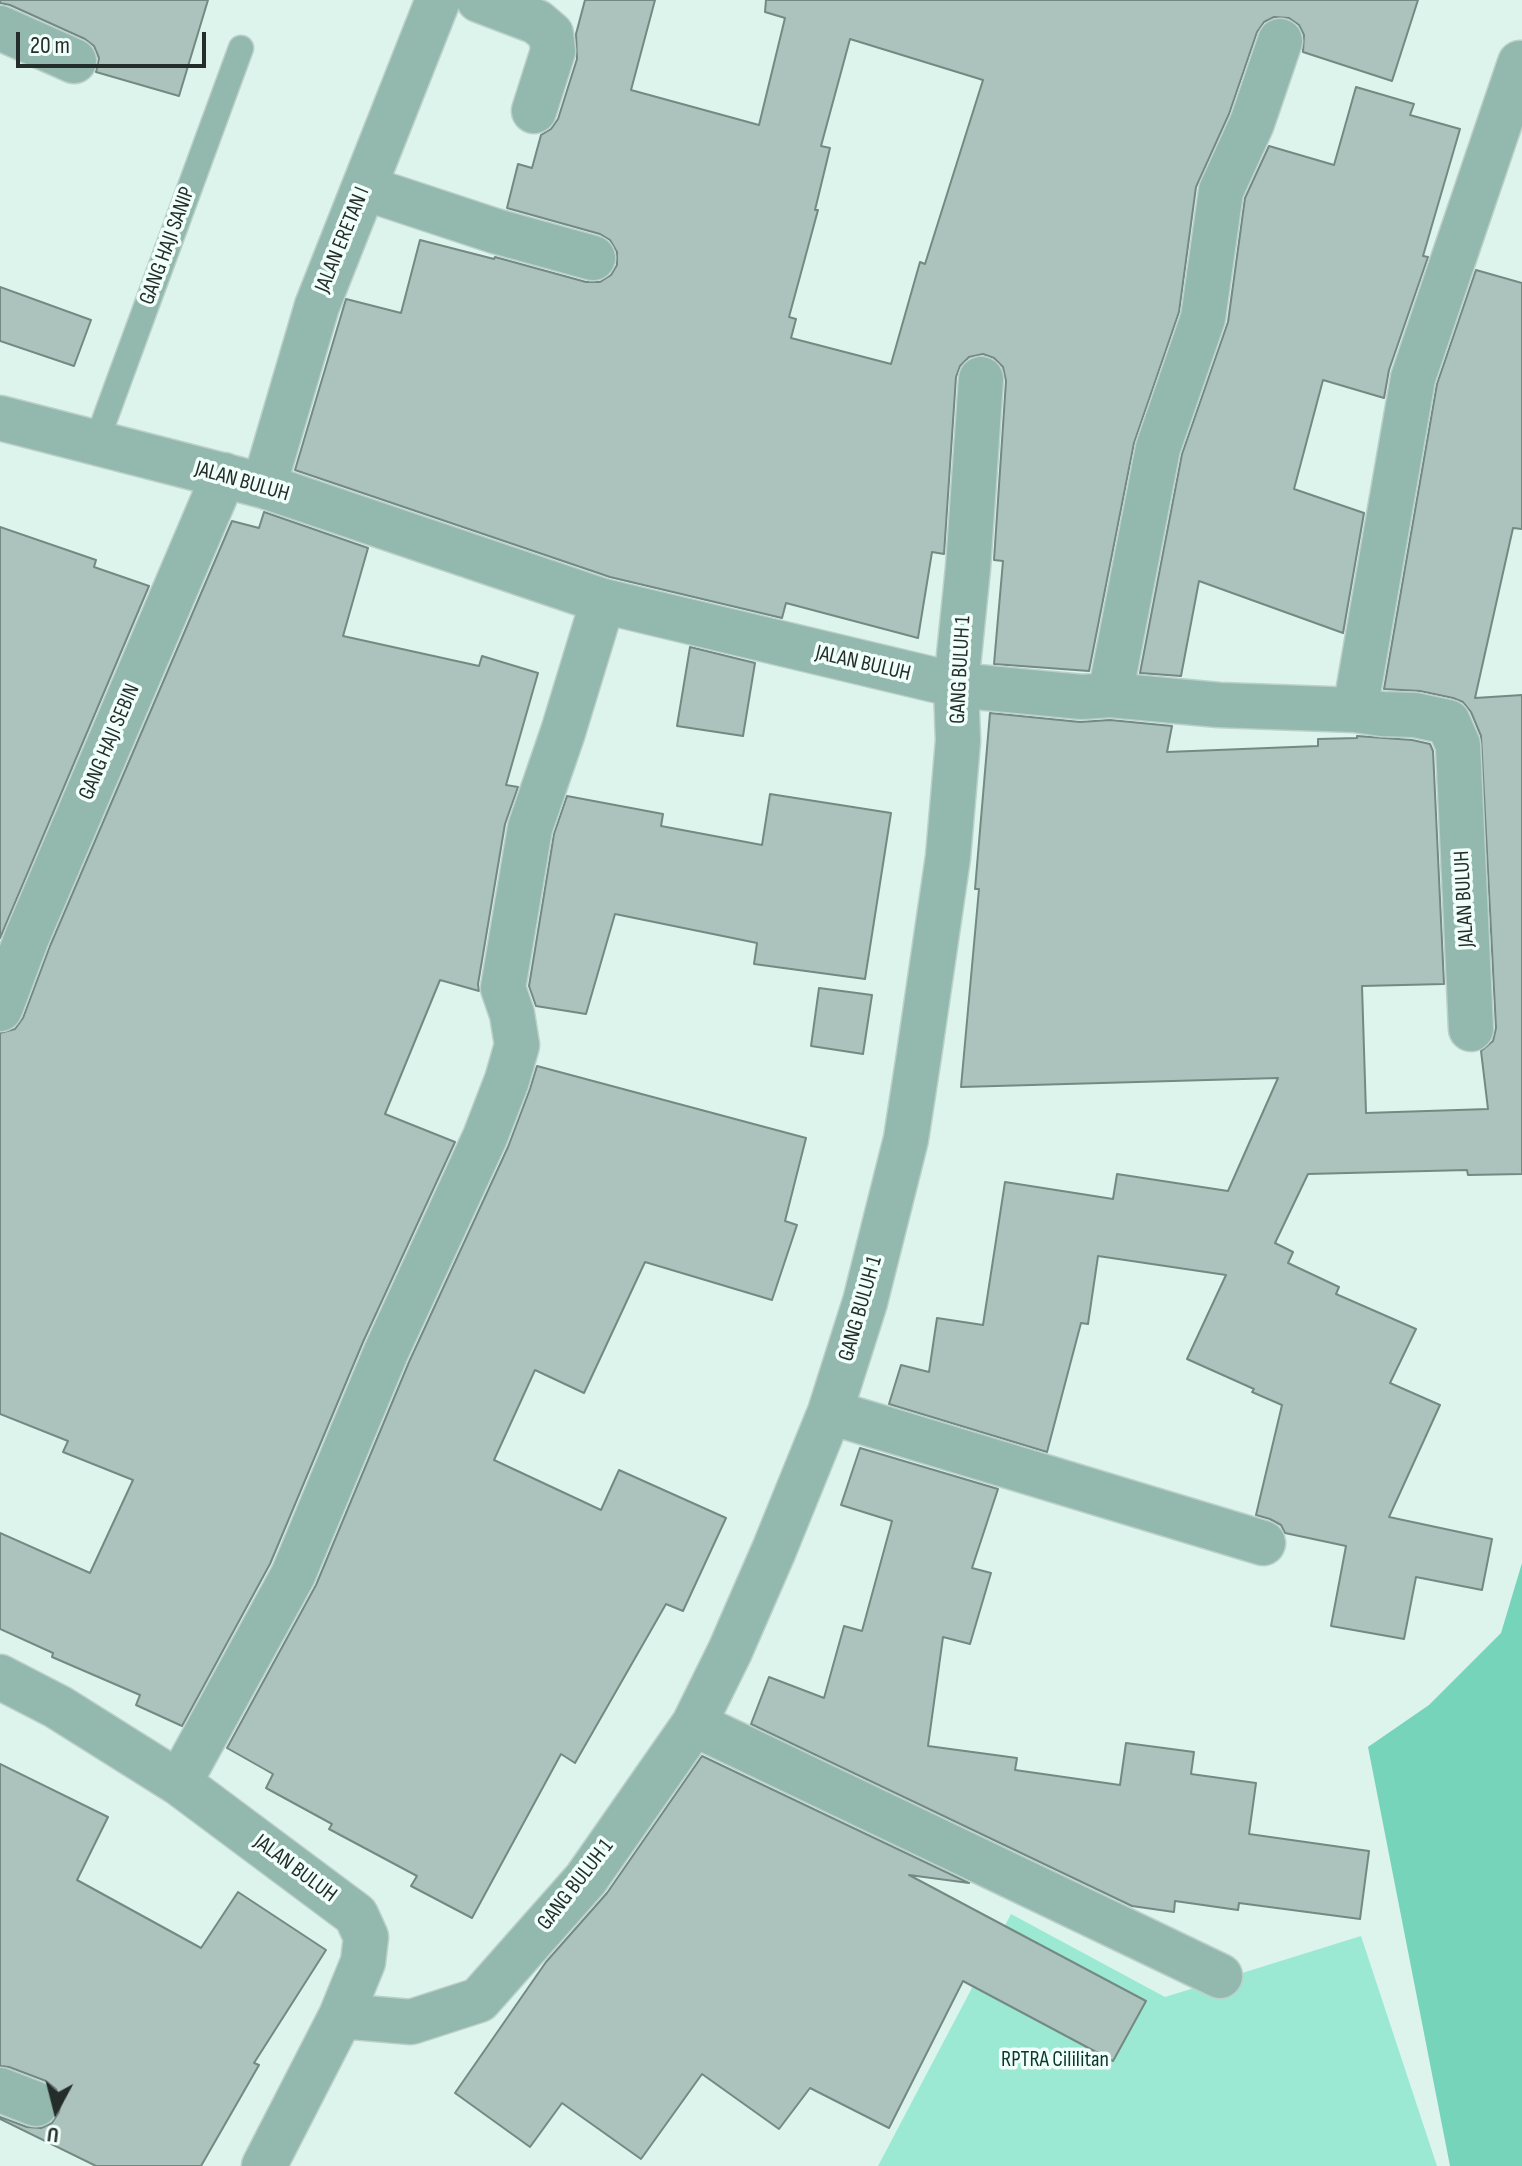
<!DOCTYPE html>
<html>
<head>
<meta charset="utf-8">
<style>
	body { margin:0 }
	#map { position:relative; width:1522px; height:2166px; overflow:hidden; background:#dcf4ec; font-family:"Sofia Sans Condensed",sans-serif }
	canvas { display:block }
	.north { position:absolute; left:16px; top:2070px; width:80px; height:80px; -webkit-text-stroke:6px #f0fffa; paint-order:stroke; rotate:187deg; font-size:22px; font-weight:700; line-height:32px; text-align:center; color:#242d2a }
	.north::after { content:''; display:block; margin:auto; width:28px; height:36px; background:#242d2a; clip-path:polygon(50% 0,100% 100%,50% 72%,0 100%) }
	.scale { position:absolute; left:16px; top:32px; width:190px; height:36px; box-sizing:border-box; border:4px solid #242d2a; border-top:0; padding-left:10px; font-size:24px; line-height:28px; white-space:nowrap; color:#242d2a; -webkit-text-stroke:6px #f0fffa; paint-order:stroke }
</style>
</head>
<body>
<div id="map">
<canvas width="1522" height="2166"></canvas>
<div class="north">U</div>
<div class="scale">20 m</div>
</div>
<script>
const g = document.querySelector('canvas').getContext('2d');
g.lineJoin = 'round';
function paint(path, color) {
  g.fillStyle = color;
  g.fill(path, 'evenodd');
}
function stroke(path, color, width, dash) {
  g.strokeStyle = color;
  g.lineWidth = width;
  g.lineCap = dash ? 'butt' : 'round';
  g.setLineDash(dash || []);
  g.stroke(path);
}
function write(font, color, halo, rows, align = 'center') {
  g.font = font + ' "Sofia Sans Condensed",sans-serif';
  g.lineWidth = 7;
  g.setLineDash([]);
  g.textBaseline = 'middle';
  g.strokeStyle = halo;
  g.fillStyle = color;
  for (const [text, x, y, turn = 0] of rows) {
    g.save();
    g.translate(x, y);
    g.rotate((+turn || 0) * Math.PI / 180);
    g.textAlign = isNaN(turn) ? turn : align;
    if (halo) g.strokeText(text, 0, 0);
    g.fillText(text, 0, 0);
    g.restore();
  }
}
paint(new Path2D(`
	M1011 1914 1165 1997 1361 1936 1437 2166H878Z`), '#9be9d3');
paint(new Path2D(`
	M1522 1563V2166H1450L1368 1747 1429 1705 1501 1633Z`), '#76d4bb');
const building = new Path2D(`
	M0 0H208L179 96 96 72 99 58 94 46 85 39 10 5 0 3Z
	M585 0H655L631 90 759 125 785 18 765 12 766 0H1418L1392 81 1303 52 1304 35 1299 25 1289 18 1274 17 1264 22 1257 32 1229 114 1196 187 1179 312 1134 443 1089 671 994 664 1003 561 994 560 1006 381 1003 367 994 358 983 354 969 357 960 366 956 377 944 554 932 552 918 638 786 603 782 618 610 577 295 470 346 299 401 313 420 240 494 259 495 257 586 282H600L611 275 617 265V252L610 240 600 234 507 208 518 164 532 168 541 135 551 129 558 119 577 59 576 34ZM850 39 983 80 925 264 920 262 891 364 791 338 796 319 789 317 818 210H815L830 148 821 146Z
	M1356 87 1414 104 1410 115 1460 129 1423 256 1428 257 1389 370 1384 398 1323 380 1294 489 1364 513 1343 633 1199 581 1181 676 1140 673 1182 454 1228 322 1245 198 1269 146 1334 165Z
	M1476 270 1522 283V529L1513 528 1475 698 1522 695V1174L1468 1175 1467 1170 1308 1174 1275 1243 1293 1252 1288 1263 1339 1287 1336 1294 1416 1329 1390 1383 1440 1405 1389 1517 1492 1539 1482 1590 1416 1577 1404 1639 1331 1626 1346 1546 1285 1533 1281 1525 1270 1519 1256 1515 1282 1405 1252 1392 1254 1389 1187 1359 1226 1275 1098 1256 1088 1324 1081 1323 1047 1452 889 1404 901 1365 929 1372 937 1318 983 1325 1005 1182 1113 1199 1117 1174 1228 1191 1278 1078 961 1087 979 889H975L990 713 1080 722 1110 720 1172 726 1167 752 1318 746V739L1357 738V736L1412 740 1430 744 1433 751 1444 984 1362 986 1366 1113 1488 1109 1481 1051 1493 1041 1496 1028 1481 736 1471 712 1463 702 1453 698 1420 691 1384 689 1437 384Z
	M0 287 91 320 74 366 0 341Z
	M264 512 368 548 343 636 479 666 482 656 538 673 506 785 518 787 505 824 478 984 479 991 440 980 385 1114 455 1142 363 1342 270 1564 182 1726 136 1705 140 1695 52 1657 53 1653 0 1629V1533L90 1573 133 1480 63 1452 68 1441 0 1414V1033L15 1029 23 1018 50 946 232 521 259 528Z
	M0 527 96 560 94 567 149 586 0 938Z
	M690 647 755 663 743 736 677 726Z
	M770 794 891 813 865 979 754 964 757 943 615 914 586 1014 536 1006 529 986 554 834 567 796 663 814 661 826 762 845Z
	M819 988 872 995 863 1054 811 1046Z
	M537 1066 806 1138 785 1221 797 1225 772 1300 645 1262 584 1393 535 1370 494 1460 601 1510 619 1470 726 1518 683 1611 666 1604 575 1763 561 1754 472 1918 411 1886 417 1876 329 1829 332 1824 266 1788 273 1774 227 1748 316 1585 409 1362 508 1147 530 1089Z
	M860 1448 998 1489 972 1568 991 1573 970 1644 943 1637 928 1746 1017 1758 1015 1770 1120 1785 1126 1743 1194 1752 1191 1774 1256 1783 1249 1834 1369 1851 1360 1919 1239 1903 1238 1910 1175 1901 1174 1912 1132 1906 751 1724 769 1677 824 1698 844 1626 862 1631 892 1521 841 1505Z
	M702 1756 969 1883 909 1875 1146 2001 1113 2061 963 1981 889 2128 810 2088 779 2129 702 2074 641 2159 562 2103 530 2147 455 2093 546 1962 607 1893Z
	M0 1764 108 1817 77 1880 201 1948 238 1892 326 1950 254 2063 259 2065 201 2166H96L0 2119V2117L27 2127 41 2128 52 2123 59 2112 61 2101 56 2089 46 2081 9 2067 0 2066Z`);
paint(building, '#abc3bc');
stroke(building, '#738982', 2);
const lane = new Path2D(`
	M96 443 241 48`);
const street = new Path2D(`
	M479 0 537 22 551 34 553 51 534 111
	M0 28 74 61
	M365 188 495 231 593 258
	M0 418 264 486 603 601 956 685 1082 697 1110 695 1219 705 1355 710 1382 714 1415 715 1448 722 1458 745 1471 1029
	M264 486 317 306 438 0
	M1110 695 1158 448 1203 318 1221 191 1252 123 1280 41
	M1355 710 1413 378 1520 63
	M0 1009 27 937 224 475
	M830 1412 1263 1543
	M0 1677 58 1707 179 1783 356 1915 366 1937 363 1962 341 2016 264 2166
	M694 1724 1220 1976
	M179 1783 293 1575 386 1352 485 1137 507 1080 517 1045 512 1014 503 988 530 828 563 732 603 601
	M341 2016 411 2022 479 2000 586 1879 694 1724 730 1651 774 1550 830 1412 865 1302 906 1139 919 1055 948 857 958 741 956 685 968 568 981 379
	M0 2090 36 2104`);
stroke(lane, '#bbd0c9', 27);
stroke(street, '#bbd0c9', 47);
stroke(lane, '#93b9ae', 24);
stroke(street, '#93b9ae', 44);
write('22px', '#242d2a', '#f0fffa', [
	["JALAN ERETAN I",343,240,-68],
	["GANG HAJI SANIP",168,246,-70],
	["JALAN BULUH",242,482,16],
	["JALAN BULUH",863,664,13],
	["GANG BULUH 1",961,670,-87],
	["GANG HAJI SEBIN",110,742,-67],
	["JALAN BULUH",1465,899,-93],
	["GANG BULUH 1",861,1309,-74],
	["JALAN BULUH",295,1869,37],
	["GANG BULUH 1",576,1885,-52]
]);
write('22px', '#09372c', '#f0fffa', [
	["RPTRA Cililitan",1055,2060]
]);
</script>
</body>
</html>
